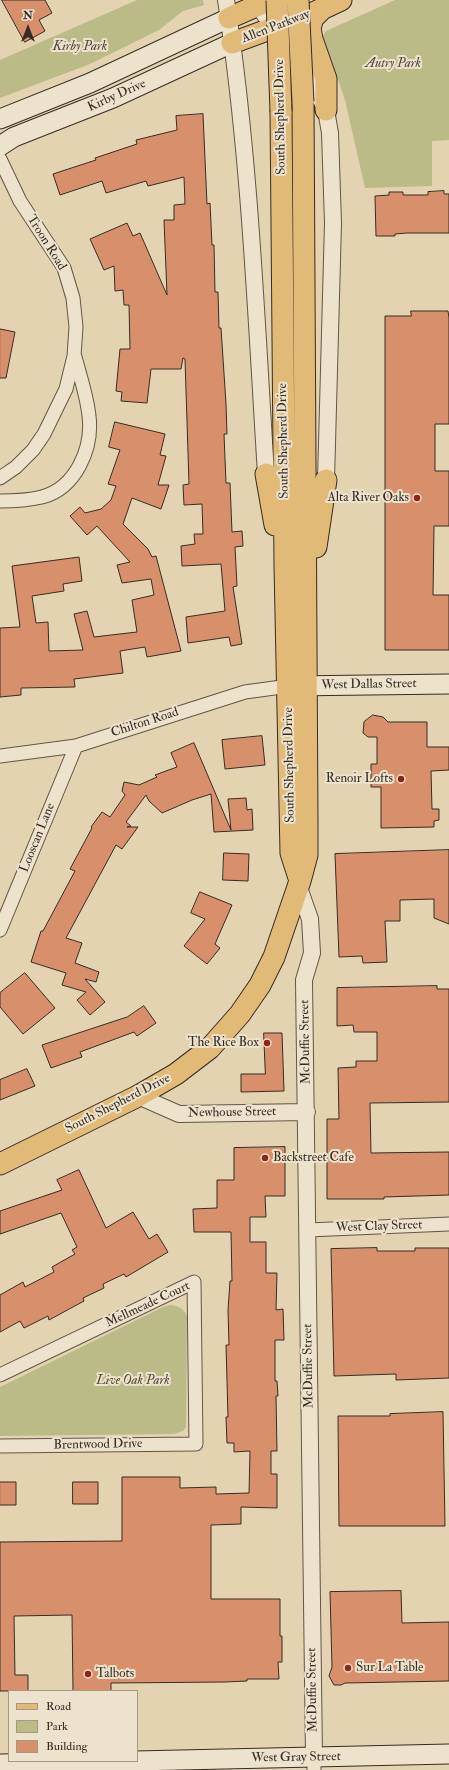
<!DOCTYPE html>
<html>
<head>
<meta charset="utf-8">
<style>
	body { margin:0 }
	#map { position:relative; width:449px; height:1770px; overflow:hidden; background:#e4d3b0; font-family:"IM FELL Double Pica",serif }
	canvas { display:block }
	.legend { position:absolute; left:8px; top:1690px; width:130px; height:72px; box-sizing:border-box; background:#ede2cc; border:1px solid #a49989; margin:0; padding:5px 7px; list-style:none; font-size:12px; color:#372c25 }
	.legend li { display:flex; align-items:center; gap:8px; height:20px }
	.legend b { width:20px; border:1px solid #a49989 }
	.north { position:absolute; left:8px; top:8px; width:40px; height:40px; -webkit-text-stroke:3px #ede2cc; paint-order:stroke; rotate:0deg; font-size:11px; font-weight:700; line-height:16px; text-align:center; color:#372c25 }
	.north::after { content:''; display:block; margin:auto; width:14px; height:18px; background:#372c25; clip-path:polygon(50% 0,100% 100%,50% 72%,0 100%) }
</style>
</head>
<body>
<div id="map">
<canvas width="449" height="1770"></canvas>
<ul class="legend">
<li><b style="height:5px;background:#e2ba78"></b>Road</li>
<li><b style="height:11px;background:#babb87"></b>Park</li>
<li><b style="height:11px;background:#d8906c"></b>Building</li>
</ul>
<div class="north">N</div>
</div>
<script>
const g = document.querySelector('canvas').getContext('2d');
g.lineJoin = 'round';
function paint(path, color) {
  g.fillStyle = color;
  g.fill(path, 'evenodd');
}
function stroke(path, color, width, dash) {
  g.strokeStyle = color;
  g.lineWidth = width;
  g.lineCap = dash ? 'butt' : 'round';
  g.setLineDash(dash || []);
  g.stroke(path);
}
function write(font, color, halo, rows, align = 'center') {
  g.font = font + ' "IM FELL Double Pica",serif';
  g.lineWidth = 4;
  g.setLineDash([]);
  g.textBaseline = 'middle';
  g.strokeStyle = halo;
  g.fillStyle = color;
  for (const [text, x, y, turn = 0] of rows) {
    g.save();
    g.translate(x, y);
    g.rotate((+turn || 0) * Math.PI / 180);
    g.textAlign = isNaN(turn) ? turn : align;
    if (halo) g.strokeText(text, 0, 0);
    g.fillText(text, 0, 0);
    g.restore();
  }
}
paint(new Path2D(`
	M137 0H203L204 5 183 11 159 30 90 64 0 98V60Z
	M395 0H449V140L432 141V186L365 188 345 100 323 36 326 31Z
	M170 1305C179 1306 183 1308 187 1316L186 1427 183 1431 174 1434 0 1436V1387L163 1307Z`), '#babb87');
const building = new Path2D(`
	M2 0H45L52 13 39 20 45 31 25 42Z
	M203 114 207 204 210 203 212 245H214L215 292H218L219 328H221L226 404 227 434H224L226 483H230L232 532 242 531 243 546 235 547 237 586 233 587 242 644 231 646 229 637 188 643 186 617 225 611 221 564 182 566 181 546 195 544 194 534H203L202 504 184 505 183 485 189 484 185 359 183 358 181 369H151L147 403 121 401 122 392 116 391 120 349H130L129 305H124L123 290 115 291 114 266 104 270 90 239 127 223 133 236 140 233 167 295 164 220H174V205L185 204 184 177 148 186 146 181 106 193 102 181 60 195 53 174 96 160 95 158 137 144 136 140 177 130 176 116Z
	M444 191V194H449V233H407L395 234V236H376L375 196 389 195V192H403V195H428V192Z
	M411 311H448L449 318V424H435V471H449V526H434L433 595H449V650H385V316H411Z
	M0 329 15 332 6 378H0Z
	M115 422 165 434 160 455 166 456 158 485H169L161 509 132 498 123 524 148 549 152 557 156 556 181 651 147 657 145 647 120 651 123 673 74 679 75 687 21 688V695L0 697V628L20 627 12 566 79 557 82 581 63 584 64 591 32 596 36 623 48 622 49 651 83 650 74 614 87 611 94 637 137 632 132 600 154 595 151 579 122 583 117 565 130 562 97 526 87 535 70 516 80 507 85 513 101 509 111 500 116 486 108 484 120 450 109 447Z
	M373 715 383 717 388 722H427V747H449V770L431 771 432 809H439V820L434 821V827L381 828V787H371V764H377V737H368L363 733 364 722Z
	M262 736 265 765 225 769 222 740Z
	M194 743 231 830 228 799 246 798 247 810 252 809 253 830 214 832 211 794 192 800 162 813 149 801 146 795 126 822 131 826 127 827H138L122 849 116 845 66 938 82 943 75 963 99 972 96 982 85 979 105 1002 90 1015 77 1000 86 992 62 985 66 973 31 962 41 931H43L75 871 70 869 92 828 91 827 102 812 110 817 125 795 122 791 124 782 139 785 157 777 155 775 177 767 171 753Z
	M449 850V924L434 918V899L400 900V921H385L387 962 363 963 362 956 339 957 335 854Z
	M224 853 249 854 248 881 223 880Z
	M200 892 232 905 215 944 220 948 207 964 184 946 205 919 191 913Z
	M25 973 55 1008 23 1034 0 1007V993Z
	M437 986V989H449V1102L370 1103 371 1153 449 1152V1195L384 1197V1199H327V1119H339L338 1068 356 1067V1061H377V1032H354L353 1025 337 1026V988Z
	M144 1006 156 1023 137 1036 134 1032 80 1052 82 1057 51 1068 42 1045 127 1017Z
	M264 1033H282L284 1091 241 1092V1074H265Z
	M27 1069 35 1086 0 1100V1080Z
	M285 1147V1196H265L266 1217H250V1242H266V1273H277L276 1310 283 1309 284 1340H275V1381H277L278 1396H276L277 1451H271V1474H277V1508L241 1507V1524L211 1525V1599H280V1636H282V1662H278L279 1679H247V1681L225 1682 111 1683V1691H73L72 1615 14 1616 15 1675H28V1691H0V1542L122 1541V1477H180V1488L216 1487V1494L249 1493 250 1451 234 1452V1443H227L226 1417H228L226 1345H229L228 1310 230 1281H232L231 1232H194L193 1209 217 1208V1180H234V1148Z
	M79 1170 106 1228 133 1212 149 1239 157 1234 168 1252 126 1277 124 1274 103 1284 104 1288 83 1298 84 1301 49 1320 48 1316 24 1328 20 1321 0 1332V1295L23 1282 25 1287 54 1272 52 1267 75 1254 72 1250 77 1247 61 1213 0 1234V1211L62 1190 57 1180Z
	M377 1248V1251H415V1248H449V1378L396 1380V1374L334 1376 331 1249Z
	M443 1412 445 1526H339L338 1416H390V1414Z
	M0 1482H16V1505H0Z
	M73 1482H98V1504H73Z
	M401 1591 402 1623 449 1622V1681L345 1683 341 1685H334L329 1676 332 1667 330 1592Z`);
paint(building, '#d8906c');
stroke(building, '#372c25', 1);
const minor = new Path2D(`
	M0 159 20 201 64 268 73 298 76 327 74 356 66 389 44 434 33 450 16 467 0 478
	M0 501C14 501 29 500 42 497 76 488 93 448 89 416 87 396 80 376 75 357
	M0 756 76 746 245 692 289 686
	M0 930 76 746
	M308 1230 449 1224
	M0 1375 194 1282 196 1444 0 1446
	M314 1757V1770`);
const tertiary = new Path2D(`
	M226 0C250 157 256 316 266 474
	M254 0 280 36
	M300 65 312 81 326 110 330 133 333 223 326 480
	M298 885 310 919 312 953 304 980 314 1757
	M138 1096 179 1114 307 1112`);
const secondary = new Path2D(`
	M0 119 90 83 229 18
	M0 146 14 137 113 98 232 43
	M290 686 449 684
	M0 1764 449 1754`);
const primary = new Path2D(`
	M322 9 313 18 310 28 312 39 326 79V110
	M229 18 270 0
	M232 43 311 14 341 0
	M281 112 285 566 291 853 300 881
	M266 474 275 525
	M316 547 326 480
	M0 1164 138 1096 176 1074 210 1048 240 1014 260 985 274 957 300 881 307 855V821L303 102`);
stroke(minor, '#625648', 15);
stroke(tertiary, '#625648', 18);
stroke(secondary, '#372c25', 21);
stroke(primary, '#372c25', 23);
stroke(minor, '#ede2cc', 13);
stroke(tertiary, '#ede2cc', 16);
stroke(secondary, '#ede2cc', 19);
stroke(primary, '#e2ba78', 21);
const primaryBridge = new Path2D(`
	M277 0 281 112
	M298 0 303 102`);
stroke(primaryBridge, '#372c25', 23, []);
stroke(primaryBridge, '#e2ba78', 21);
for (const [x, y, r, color] of [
	[417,498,4,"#8f2418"],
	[401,779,4,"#8f2418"],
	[267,1043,4,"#8f2418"],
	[265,1158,4,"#8f2418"],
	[348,1668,4,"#8f2418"],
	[88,1674,4,"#8f2418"]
]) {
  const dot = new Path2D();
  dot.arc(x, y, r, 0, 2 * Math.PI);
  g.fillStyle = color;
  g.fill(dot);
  stroke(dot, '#ede2cc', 1.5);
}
write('13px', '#372c25', '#ede2cc', [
	["Allen Parkway",276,27,-21],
	["Kirby Drive",117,96,-24],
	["South Shepherd Drive",281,117,-91],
	["Troon Road",46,243,58],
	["South Shepherd Drive",284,441,-91],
	["West Dallas Street",369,685,-1],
	["Chilton Road",145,723,-18],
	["South Shepherd Drive",290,765,-91],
	["Looscan Lane",38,838,-68],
	["McDuffie Street",306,1042,-91],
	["South Shepherd Drive",118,1104,-27],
	["Newhouse Street",232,1113,-1],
	["West Clay Street",379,1227,-2],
	["Mellmeade Court",148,1305,-25],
	["McDuffie Street",309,1366,-91],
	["Brentwood Drive",98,1445,-1],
	["McDuffie Street",313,1690,-91],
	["West Gray Street",296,1758,-1]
]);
write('italic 13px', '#514939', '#ede2cc', [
	["Kirby Park",80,47],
	["Autry Park",393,64],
	["Live Oak Park",133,1381]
]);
write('13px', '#372c25', '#ede2cc', [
	["Alta River Oaks",409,498],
	["Renoir Lofts",393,779],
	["The Rice Box",259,1043],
	["Backstreet Cafe",273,1158,"left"],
	["Sur La Table",356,1668,"left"],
	["Talbots",96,1674,"left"]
], 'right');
</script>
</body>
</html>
